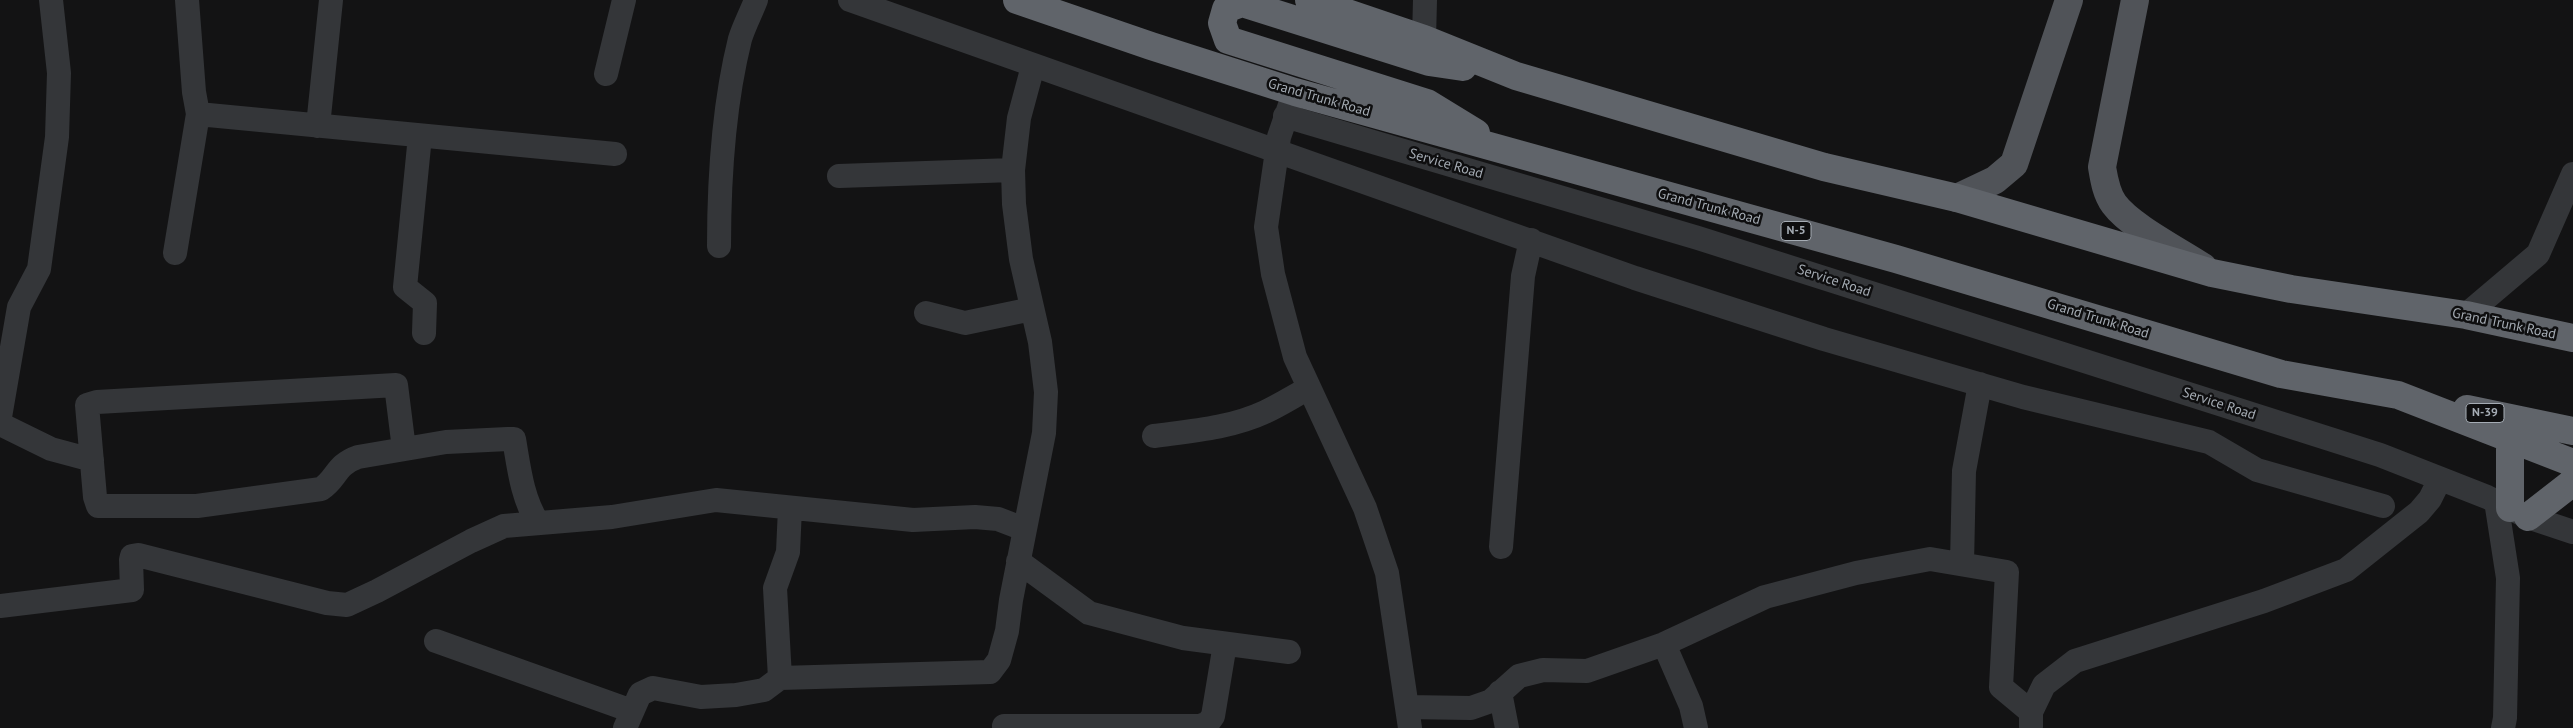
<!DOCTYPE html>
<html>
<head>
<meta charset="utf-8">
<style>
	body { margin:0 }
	canvas { display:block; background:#131314 }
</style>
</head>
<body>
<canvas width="2573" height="728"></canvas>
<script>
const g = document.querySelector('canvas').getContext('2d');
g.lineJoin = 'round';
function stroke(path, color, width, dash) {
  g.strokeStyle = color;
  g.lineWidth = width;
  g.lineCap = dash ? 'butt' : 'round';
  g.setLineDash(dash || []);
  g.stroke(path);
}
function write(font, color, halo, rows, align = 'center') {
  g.font = font + ' "PT Sans",sans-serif';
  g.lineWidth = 5;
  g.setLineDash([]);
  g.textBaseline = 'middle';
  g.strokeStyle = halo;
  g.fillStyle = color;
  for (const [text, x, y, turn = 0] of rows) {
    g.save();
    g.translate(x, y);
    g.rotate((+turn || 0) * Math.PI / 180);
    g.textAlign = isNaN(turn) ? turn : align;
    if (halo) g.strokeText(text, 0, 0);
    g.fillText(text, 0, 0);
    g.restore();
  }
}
stroke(new Path2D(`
	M850 0 1635 278 1824 339 2023 397 2209 442 2257 470 2383 506
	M1424 39 1425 0
	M606 74 624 0
	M1291 102 1279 137 1266 227 1273 274 1295 357 1365 508 1387 573 1410 728
	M198 114 615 154
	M1285 116 1698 238 2380 455 2487 497 2528 517 2573 532
	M318 126 331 0
	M420 136 405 287 425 303 424 333
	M839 176 1013 170
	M719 246C719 177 723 107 740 39 744 26 751 13 756 0
	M175 253 198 114 194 92 187 0
	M926 313 965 323 1032 309
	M2466 315 2538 254 2573 174
	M0 417 19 307 39 269 57 137 59 73 51 0
	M0 424 51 449 92 460
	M1154 436C1191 431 1231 428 1265 412 1280 405 1294 396 1309 388
	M404 449 396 385 97 402 87 405 95 497 98 506H197L321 489C337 479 335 465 358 457L446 442 508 439H514C519 468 522 498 538 523
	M2496 501 2508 578 2505 718 2503 728
	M1501 547 1523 276 1531 240
	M1018 561 1089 613 1183 638 1289 652
	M1962 564 1964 471 1980 384
	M0 606 132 590 131 560 132 556 138 555 327 603 347 605 377 591 471 541 504 526 612 517 716 500 913 520 975 517 998 519 1024 529
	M436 641 632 711
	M1664 644 1691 706 1696 728
	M780 678 775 588 788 552 790 508
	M1500 692 1507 728
	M1407 707 1471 708 1491 701 1519 676 1543 670 1587 671 1664 644 1765 597 1856 573 1930 559 2007 572 2001 687 2031 712
	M1004 726H1200L1208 723 1213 716 1225 644
	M2031 726V712L2044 685 2075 661 2264 601 2346 570 2419 512 2430 499 2440 479
	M625 728 640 694 653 688 701 697 736 695 764 690 780 678 990 672 999 660 1007 631 1011 600 1044 433 1046 392 1040 342 1021 259 1014 204 1013 170 1019 118 1033 66`), '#343639', 24);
stroke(new Path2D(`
	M2135 0 2102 167C2104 179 2106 193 2114 204 2130 226 2179 251 2203 267
	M1957 198 1995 180 2014 164 2069 0`), '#505358', 28);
stroke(new Path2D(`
	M1017 0 1151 46 1295 92 1896 259 2281 374 2398 395 2573 463
	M1309 0 1424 39 1516 76 1824 167 1957 198 2212 273 2291 289 2466 315 2573 338
	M1463 67 1429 62 1242 3 1226 9 1222 23 1228 40 1427 103 1476 133
	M2467 409 2573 431
	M2510 440V508
	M2528 517 2573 482`), '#60646a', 28);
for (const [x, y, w] of [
	[1796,231,30],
	[2485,413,38]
]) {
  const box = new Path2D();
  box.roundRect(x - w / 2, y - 9.5, w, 19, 4);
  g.fillStyle = '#0e0e0f';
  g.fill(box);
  stroke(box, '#a5acb4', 1);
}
write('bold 12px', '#a5acb4', null, [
	["N-5",1796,231],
	["N-39",2485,413]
]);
write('14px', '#a5acb4', '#0e0e0f', [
	["Grand Trunk Road",1319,98,16],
	["Service Road",1446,164,16],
	["Grand Trunk Road",1709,207,15],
	["Service Road",1834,281,18],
	["Grand Trunk Road",2098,319,17],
	["Grand Trunk Road",2504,324,12],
	["Service Road",2219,404,18]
]);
</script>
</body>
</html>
